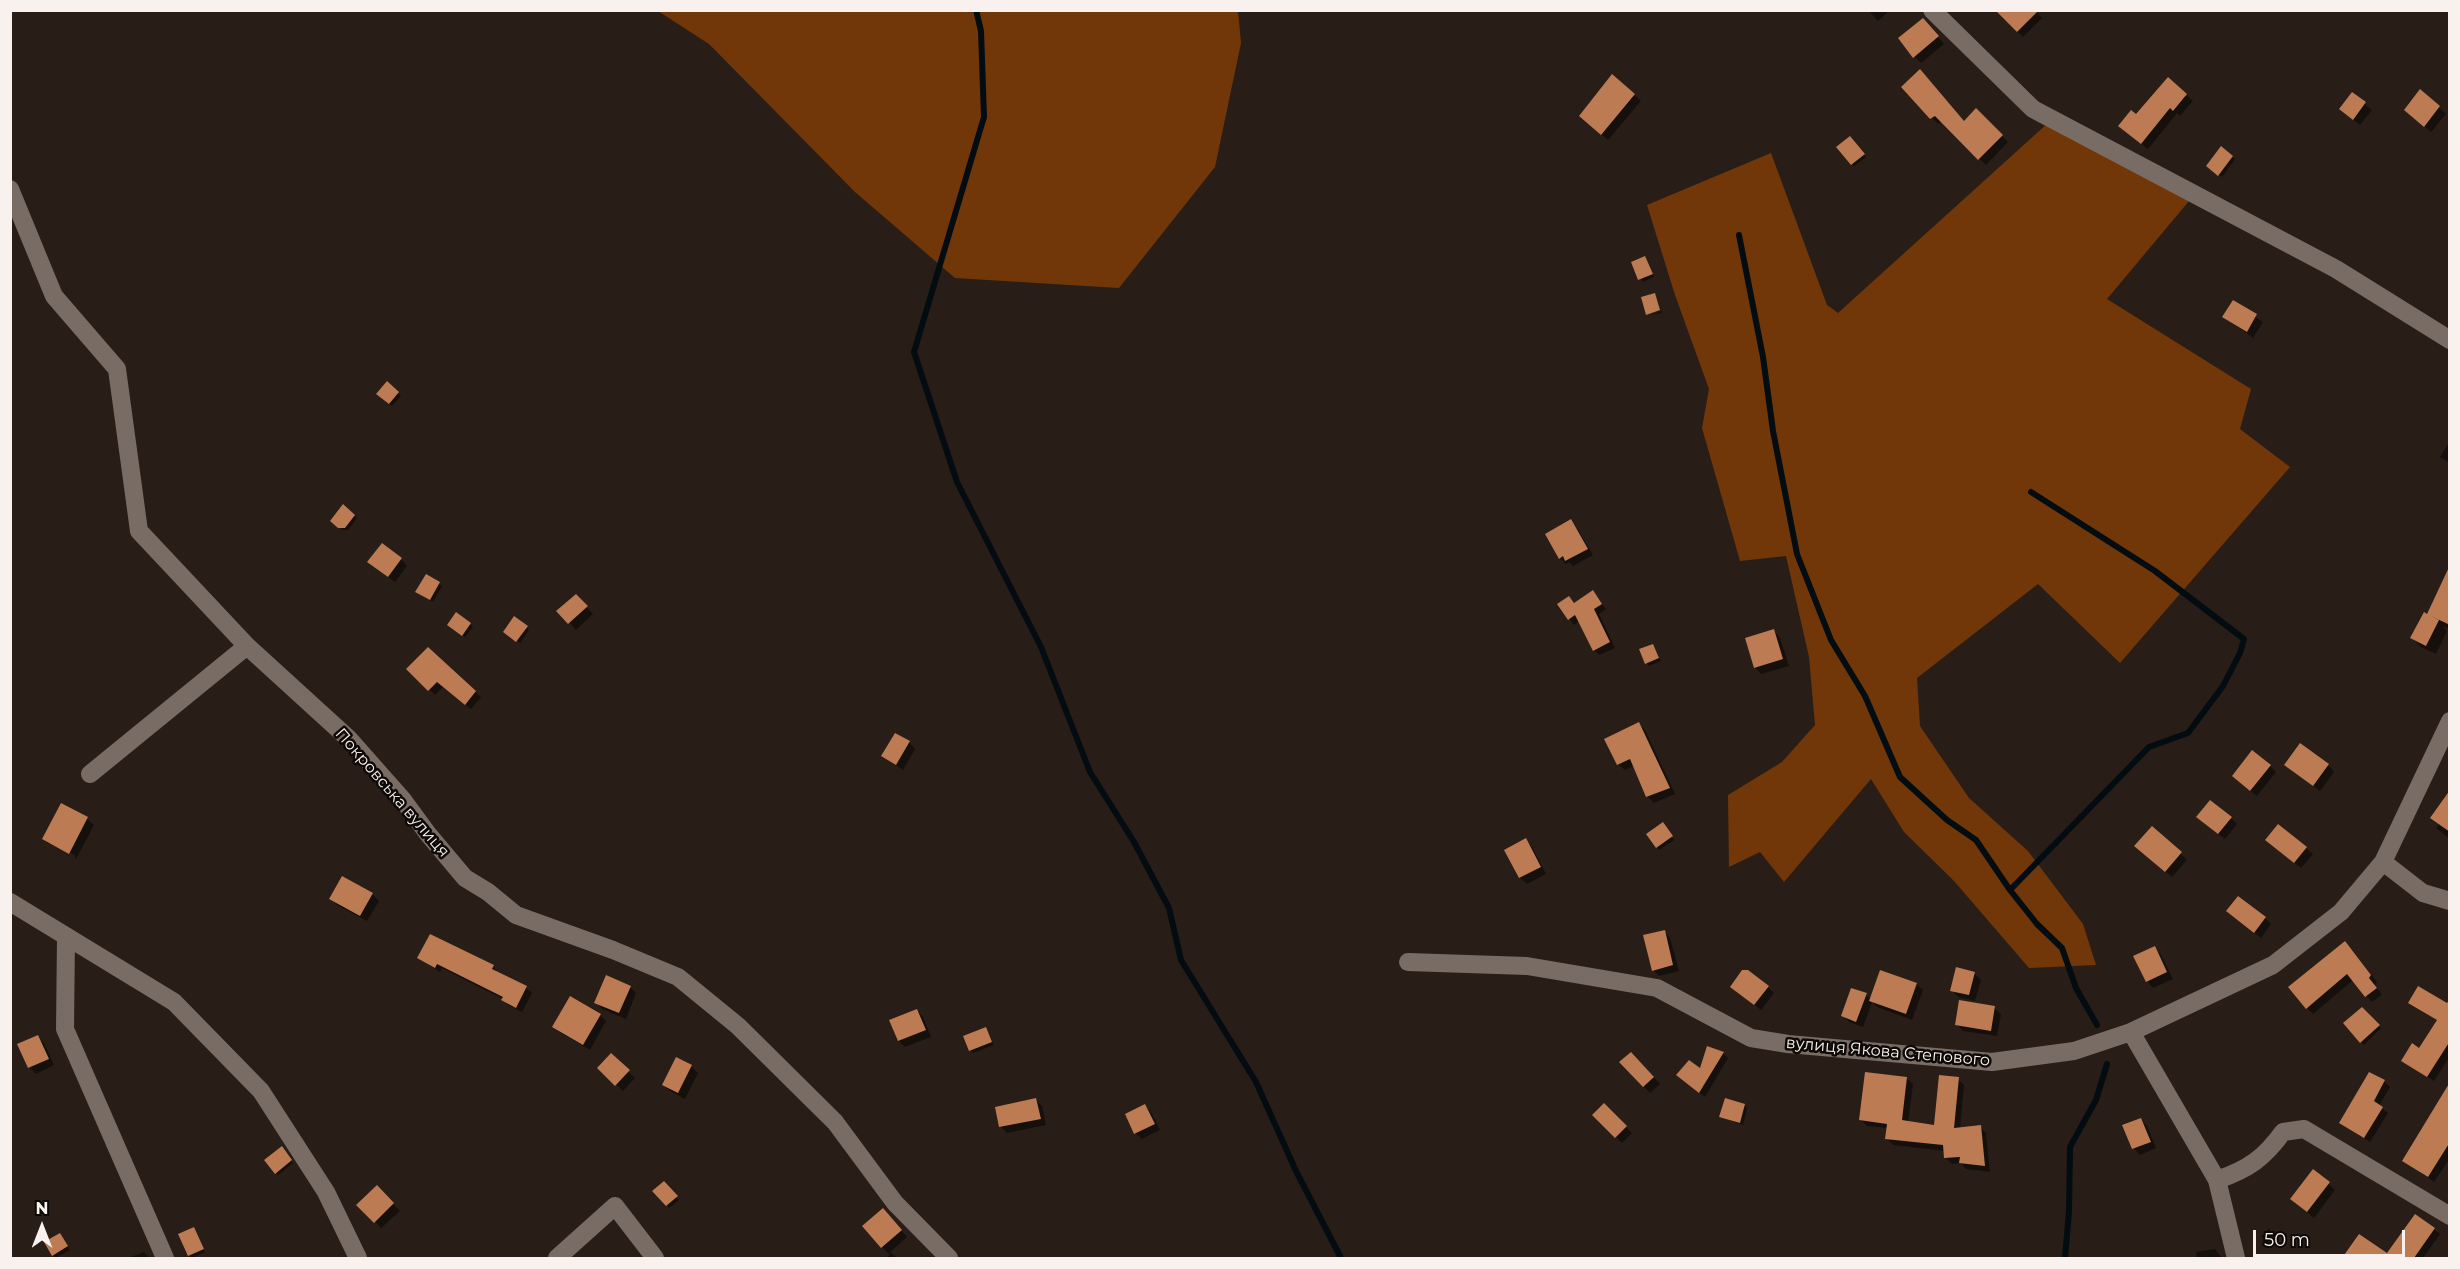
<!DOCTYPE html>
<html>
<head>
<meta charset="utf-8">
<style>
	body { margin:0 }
	#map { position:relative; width:2460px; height:1269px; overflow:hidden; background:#281e17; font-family:Montserrat,sans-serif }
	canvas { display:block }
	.frame { position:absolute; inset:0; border:12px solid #f9f1ed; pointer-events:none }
	.north { position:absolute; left:12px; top:1197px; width:60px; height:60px; -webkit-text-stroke:4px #0d0906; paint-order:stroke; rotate:0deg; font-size:16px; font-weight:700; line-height:24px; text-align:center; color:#f9f1ed }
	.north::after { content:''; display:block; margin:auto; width:21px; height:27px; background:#f9f1ed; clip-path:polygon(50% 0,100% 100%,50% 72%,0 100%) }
	.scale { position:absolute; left:2253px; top:1230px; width:152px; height:27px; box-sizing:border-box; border:3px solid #f9f1ed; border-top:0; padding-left:8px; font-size:18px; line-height:21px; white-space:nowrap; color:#f9f1ed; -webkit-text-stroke:4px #0d0906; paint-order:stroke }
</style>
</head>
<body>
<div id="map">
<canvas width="2460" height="1269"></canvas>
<div class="frame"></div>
<div class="north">N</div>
<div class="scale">50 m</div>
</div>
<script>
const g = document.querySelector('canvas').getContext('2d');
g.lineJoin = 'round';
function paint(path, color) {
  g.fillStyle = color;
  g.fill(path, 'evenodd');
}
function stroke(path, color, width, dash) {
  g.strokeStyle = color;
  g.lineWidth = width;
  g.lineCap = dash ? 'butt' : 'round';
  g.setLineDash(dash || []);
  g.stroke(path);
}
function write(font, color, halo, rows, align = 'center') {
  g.font = font + ' Montserrat,sans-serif';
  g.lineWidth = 5;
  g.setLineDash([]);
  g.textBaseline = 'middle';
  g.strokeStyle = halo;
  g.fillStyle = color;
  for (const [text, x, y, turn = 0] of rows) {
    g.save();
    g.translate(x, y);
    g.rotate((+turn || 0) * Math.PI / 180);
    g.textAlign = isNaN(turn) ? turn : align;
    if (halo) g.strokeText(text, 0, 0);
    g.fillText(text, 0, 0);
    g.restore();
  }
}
paint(new Path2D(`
	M658 11H1238L1241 43 1215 167 1119 288 955 278 855 192 709 44Z
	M2048 123 2189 201 2107 299 2251 389 2240 429 2290 467 2120 663 2038 584 1917 678 1920 726 1969 798 2028 851 2083 924 2096 965 2029 968 1954 881 1904 832 1871 779 1784 882 1760 852 1729 867 1728 795 1782 762 1815 725 1809 657 1786 556 1740 561 1702 428 1709 389 1675 295 1647 205 1771 153 1827 305 1838 313Z`), '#723709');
paint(new Path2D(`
	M1868 10H1890L1878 21Z
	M1994 10H2035L2042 18 2023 37Z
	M1929 26 1944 44 1921 63 1915 57Z
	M1903 87 1964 122 1976 110 2008 142 1986 165 1942 121 1938 124Z
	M2420 91 2446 114 2431 132 2412 116Z
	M2352 94 2372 110 2360 125 2347 115Z
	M1634 95 1641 101 1608 140 1588 122Z
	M2186 95 2193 101 2180 116 2177 113 2148 149 2126 132 2136 116Z
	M1853 140 1866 157 1854 166 1852 164Z
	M2222 148 2235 159 2222 177 2211 169Z
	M1647 261 1654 277 1643 282 1633 263Z
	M2233 302 2263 322 2253 338 2224 317Z
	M1662 311V313L1649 315Z
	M388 384 401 396 392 406 378 394Z
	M2448 444 2450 445V463L2440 457Z
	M343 507 357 518 348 530H343L332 521Z
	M1571 521 1577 528 1593 555 1573 566 1569 562 1566 564 1560 558Z
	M401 559 407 566 395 582 376 568Z
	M426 576 442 586 433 602 420 594Z
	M2450 584V629L2442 626 2447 631 2436 654 2421 647 2412 638Z
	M576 596 593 614 576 630 559 611Z
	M1569 597 1575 604 1597 597 1606 609 1599 614 1615 648 1599 655 1594 650 1579 621 1574 625 1559 605Z
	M470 624 473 627 465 637 451 627Z
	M527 628 529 630 520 643 508 634Z
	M1774 631 1780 638 1789 666 1761 674 1755 667Z
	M1653 646 1661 661 1649 666 1646 663Z
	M409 669 475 692 481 697 471 709 443 687 435 695Z
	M1638 724 1645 730 1675 794 1654 803 1647 796 1634 766 1625 770 1618 764Z
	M909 742 915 749 903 770 883 756Z
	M2286 765H2328L2334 772 2320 791Z
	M2270 766 2276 772 2257 796 2240 783Z
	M2450 793V839L2436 828 2439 824 2432 818Z
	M61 805 87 819 94 825 76 859 50 845 75 858 76 856 49 841V844L43 839Z
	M2231 818 2237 824 2225 839 2205 824Z
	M1665 827 1674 840 1659 850 1657 847Z
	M2152 828 2187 860 2172 877 2143 852Z
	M1526 840 1532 847 1546 874 1527 884 1520 878 1506 850Z
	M2273 846 2306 848 2313 854 2301 868Z
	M343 878 372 894 379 901 367 921 337 905 331 898Z
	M2235 917 2265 918 2271 924 2261 938Z
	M1664 931 1670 938 1679 971 1659 976 1653 970Z
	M2155 948 2161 955 2173 979 2153 988 2147 981Z
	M2351 949 2377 982 2375 985 2382 995 2372 1002 2353 980 2313 1014 2307 1008Z
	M419 958 493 966 498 974 526 988 532 993 522 1012 508 1005 503 999 442 968 440 972Z
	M1974 973 1981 980 1975 1001 1958 997 1952 990Z
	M1916 984 1923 990 1912 1020 1877 1007 1872 1002 1863 1027 1849 1022 1843 1016 1866 995 1871 1000Z
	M630 987 636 993 626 1019 602 1009 596 1002Z
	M1732 987H1768L1774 993 1761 1010Z
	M2410 1003 2450 1007V1056L2434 1081 2403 1061 2420 1050 2438 1021Z
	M1994 1008 2001 1014 1997 1036 1963 1031 1957 1024Z
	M2362 1009 2381 1028 2364 1045 2345 1023Z
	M917 1010 923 1017 931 1037 905 1047 899 1041 891 1020Z
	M600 1015 606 1021 590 1050 561 1033 554 1027Z
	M986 1029 994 1045 973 1053 971 1050Z
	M37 1037 44 1043 54 1065 36 1074 29 1067Z
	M1723 1053 1728 1058 1705 1097 1684 1080 1700 1071Z
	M611 1055 635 1078 623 1091 599 1068Z
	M676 1059 691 1066 698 1073 685 1099 670 1091 663 1085Z
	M1638 1060 1660 1084 1650 1093 1622 1062Z
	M1906 1078 1913 1084 1908 1123 1936 1126 1958 1079 1964 1085 1960 1129 1980 1127 1986 1133 1990 1172 1966 1169 1961 1163 1952 1164 1946 1158 1945 1151 1893 1145 1887 1138 1888 1128 1867 1126 1861 1120Z
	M2384 1081 2390 1087 2379 1106 2388 1113 2370 1142 2341 1123Z
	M1036 1100 1042 1106 1046 1125 1007 1133 1001 1127 997 1108Z
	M2450 1100V1158L2434 1182 2404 1161Z
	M1604 1105 1632 1133 1622 1143 1594 1115Z
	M1744 1105 1747 1108 1743 1125 1721 1117Z
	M1145 1106 1151 1112 1160 1130 1142 1139 1135 1133Z
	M2140 1119 2147 1126 2156 1148 2140 1155 2134 1148 2124 1126Z
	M284 1150 293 1163 278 1175 276 1173Z
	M2313 1171 2335 1190 2314 1218 2292 1199Z
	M664 1183 679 1200 669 1208 655 1191Z
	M377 1187 400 1211 381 1228 359 1205Z
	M889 1217 907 1237 890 1252 897 1258H885L890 1255 882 1247Z
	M194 1229 205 1252 192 1258 189 1255Z
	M2434 1229 2440 1234 2423 1258H2344L2360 1236 2387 1255Z
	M60 1235 70 1250 56 1258 53 1255Z
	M2215 1249 2222 1258H2197L2196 1252Z
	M144 1252 150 1258H132L131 1257Z`), '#0007');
stroke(new Path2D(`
	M976 10 981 31 984 117 914 352 957 482 1041 647 1090 772 1134 842 1169 908 1181 960 1256 1082 1296 1171 1341 1258
	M1739 235 1763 357 1773 431 1797 554 1831 640 1865 696 1900 777 1947 820 1976 840 2010 890 2037 924 2062 948 2076 988 2097 1025
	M2010 890 2149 747 2188 733 2223 686 2240 653 2244 639 2155 571 2031 492
	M2065 1258 2069 1211 2070 1147 2096 1100 2107 1064`), '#030c11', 6);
paint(new Path2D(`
	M1995 10H2039L2017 32Z
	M1923 18 1939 36 1913 58 1898 38Z
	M1920 69 1964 121 1976 108 2003 135 1978 160 1935 116 1930 119 1901 87Z
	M1612 74 1635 94 1601 135 1579 116Z
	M2168 77 2187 94 2173 111 2170 108 2141 144 2118 126 2131 110 2136 114Z
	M2420 89 2440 106 2424 127 2404 110Z
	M2352 92 2366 102 2353 120 2339 109Z
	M1850 136 1865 154 1851 165 1836 147Z
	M2221 146 2233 156 2218 176 2206 166Z
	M1645 256 1653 274 1638 280 1631 262Z
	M1655 293 1660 310 1646 315 1641 297Z
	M2233 300 2257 314 2247 332 2222 317Z
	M387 381 399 392 389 404 376 394Z
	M343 504 355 515 345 528H338L330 521Z
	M1571 519 1588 549 1565 561 1563 556 1559 559 1545 534Z
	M382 543 402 558 388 577 367 562Z
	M2450 565V625L2431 616 2439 620 2426 646 2410 638 2424 612 2427 614Z
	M426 574 440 582 430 600 415 592Z
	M1593 590 1602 604 1594 609 1610 642 1593 651 1575 615 1568 620 1557 604 1569 596 1574 603Z
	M576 594 588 606 568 624 556 611Z
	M456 612 471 623 462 636 447 625Z
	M514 616 528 626 516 642 503 632Z
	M1774 629 1783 659 1754 668 1745 638Z
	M1653 644 1659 658 1645 664 1639 649Z
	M428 647 476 691 465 705 437 682 428 691 406 669Z
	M1639 722 1670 788 1646 797 1630 759 1617 765 1604 739Z
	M895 733 910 741 896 765 881 756Z
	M2300 743 2329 764 2313 786 2284 765Z
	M2252 750 2271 765 2250 791 2232 776Z
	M2450 790V832L2430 818Z
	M2210 800 2232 817 2218 834 2196 817Z
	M61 803 88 817 69 854 42 839Z
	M1663 822 1673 836 1656 848 1646 834Z
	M2278 824 2307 847 2294 863 2265 840Z
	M2152 826 2182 852 2165 872 2134 846Z
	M1526 838 1541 867 1519 878 1504 850Z
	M342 876 373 893 360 916 329 899Z
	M2238 896 2266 917 2254 933 2226 911Z
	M1665 930 1673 965 1652 971 1643 935Z
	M430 934 494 965 492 969 527 986 516 1008 501 1000 503 997 437 964 435 968 417 958Z
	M2345 941 2371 975 2369 978 2377 988 2365 997 2347 974 2306 1009 2288 987Z
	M2155 946 2167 972 2146 982 2133 956Z
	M1956 967 1975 972 1969 995 1950 991Z
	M1742 970H1748L1769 986 1754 1005 1730 987Z
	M1880 970 1917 983 1906 1014 1869 1001Z
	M606 975 631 986 619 1013 594 1003Z
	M2418 986 2447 1003 2450 999V1041L2427 1077 2401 1061 2412 1043 2419 1048 2437 1020 2408 1003Z
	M1851 988 1867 993 1856 1022 1841 1016Z
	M570 996 601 1014 583 1045 552 1027Z
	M1959 1000 1995 1006 1991 1031 1955 1025Z
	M2362 1007 2380 1025 2360 1043 2343 1023Z
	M917 1009 926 1030 898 1041 889 1020Z
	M986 1027 992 1042 969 1051 963 1036Z
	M38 1035 49 1059 28 1068 17 1044Z
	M1707 1046 1724 1052 1699 1093 1676 1075 1689 1060 1700 1068Z
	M1631 1052 1654 1077 1643 1087 1619 1062Z
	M611 1053 630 1070 615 1086 597 1068Z
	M676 1057 692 1065 678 1093 662 1085Z
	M1865 1072 1907 1077 1902 1120 1934 1125 1939 1075 1959 1077 1954 1128 1981 1125 1985 1166 1959 1163 1960 1157 1944 1158 1943 1145 1885 1139 1887 1124 1859 1120Z
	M2369 1072 2385 1080 2374 1101 2383 1107 2364 1138 2339 1123Z
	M2450 1082V1142L2428 1177 2402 1161Z
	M1036 1098 1041 1119 999 1127 995 1107Z
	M1725 1098 1745 1104 1740 1123 1719 1117Z
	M1604 1103 1627 1126 1615 1138 1592 1115Z
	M1145 1104 1155 1124 1134 1134 1125 1114Z
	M2141 1118 2151 1142 2132 1149 2122 1125Z
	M282 1146 292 1160 275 1174 264 1160Z
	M2313 1169 2330 1182 2307 1212 2290 1199Z
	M664 1181 678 1196 666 1206 652 1191Z
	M377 1185 394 1203 374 1223 356 1205Z
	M883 1208 902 1230 881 1248 862 1226Z
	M2415 1214 2435 1228 2414 1258H2342L2359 1234 2387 1253Z
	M194 1227 204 1249 188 1256 178 1234Z
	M60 1233 68 1246 52 1256 44 1242Z`), '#bc7b53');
stroke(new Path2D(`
	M1932 10 2033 109 2336 269 2450 340
	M10 189 54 296 117 369 139 531 247 646 349 739 403 800 428 834 465 878 488 892 516 915 613 950 678 977 738 1026 835 1122 895 1203 949 1258
	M90 774 247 646
	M2383 862 2423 893 2450 901
	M10 902 174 1002 261 1091 326 1192 358 1258
	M66 936 65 1029 165 1258
	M1408 962 1527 966 1657 988 1751 1038 1788 1044 1992 1062 2074 1051 2131 1032 2273 965 2341 912 2383 862 2450 721
	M2131 1032 2217 1180 2236 1258
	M2217 1180C2249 1169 2264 1158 2283 1132L2304 1129 2450 1216
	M557 1258 615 1206 655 1258`), '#796c65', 18);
write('16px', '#f9f1ed', '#0d0906', [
	["Покровська вулиця",392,793,49],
	["вулиця Якова Степового",1888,1052,5]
]);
</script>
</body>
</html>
